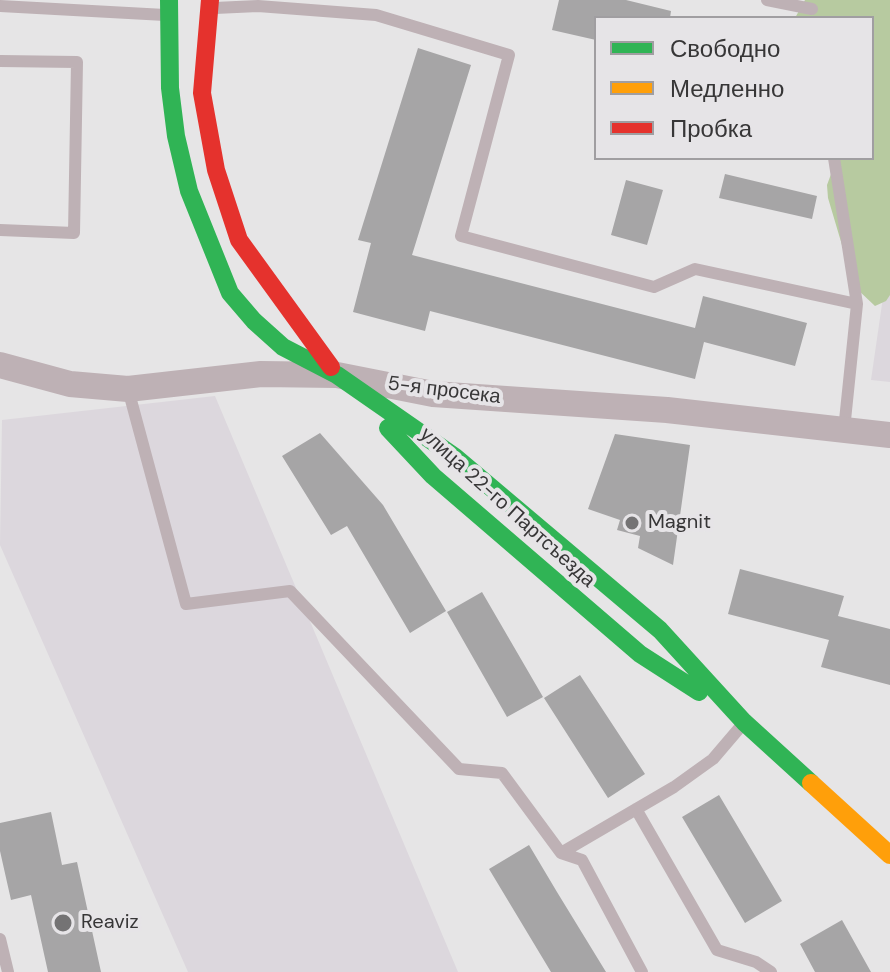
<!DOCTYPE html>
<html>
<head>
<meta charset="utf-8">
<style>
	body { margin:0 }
	#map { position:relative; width:890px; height:972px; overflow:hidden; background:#e6e5e6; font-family:"DM Sans",sans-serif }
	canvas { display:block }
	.legend { position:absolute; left:594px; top:16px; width:280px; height:144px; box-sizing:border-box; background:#e6e4e7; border:2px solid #a09ea1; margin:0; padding:10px 14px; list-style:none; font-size:24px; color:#373637 }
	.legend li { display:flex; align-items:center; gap:16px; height:40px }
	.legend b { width:40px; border:2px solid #a09ea1 }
</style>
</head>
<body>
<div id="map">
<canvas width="890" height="972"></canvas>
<ul class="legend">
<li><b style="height:10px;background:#30b455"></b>Свободно</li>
<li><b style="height:10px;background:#ff9f0a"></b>Медленно</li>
<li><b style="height:10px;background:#e5322d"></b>Пробка</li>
</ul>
</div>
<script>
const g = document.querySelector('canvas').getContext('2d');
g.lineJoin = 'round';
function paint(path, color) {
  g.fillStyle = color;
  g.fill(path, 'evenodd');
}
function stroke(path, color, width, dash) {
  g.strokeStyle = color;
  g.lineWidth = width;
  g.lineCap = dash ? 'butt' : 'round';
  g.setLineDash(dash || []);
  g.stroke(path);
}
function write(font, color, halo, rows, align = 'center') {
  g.font = font + ' "DM Sans",sans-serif';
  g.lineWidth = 8;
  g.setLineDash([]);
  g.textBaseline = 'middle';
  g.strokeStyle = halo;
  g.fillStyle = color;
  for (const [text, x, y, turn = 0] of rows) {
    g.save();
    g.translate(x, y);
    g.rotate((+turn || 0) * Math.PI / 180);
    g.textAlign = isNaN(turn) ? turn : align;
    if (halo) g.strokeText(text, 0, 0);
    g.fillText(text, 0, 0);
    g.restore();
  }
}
paint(new Path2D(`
	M890 249V382L871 380Z
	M215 396 458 972H188L0 545 2 420Z`), '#dcd7dd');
paint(new Path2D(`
	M805 0H890V295L886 301 875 306 857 289 850 272 828 198 827 185 837 158H872V18H795Z`), '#b7caa0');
paint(new Path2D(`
	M559 0H626L671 11 670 18H596V40L552 30Z
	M418 48 471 65 412 255 695 328 703 296 807 323 795 366 704 342 695 379 430 311 425 331 353 312 371 243 358 240Z
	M725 174 817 196 812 219 719 198Z
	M626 180 663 190 647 245 611 235Z
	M320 433 383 505 446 611 410 633 347 526 331 535 282 456Z
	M615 434 690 445 673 565 638 548 640 536 617 530 620 520 588 509Z
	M740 569 844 596 838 616 890 629V685L821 667 829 640 728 614Z
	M482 592 543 697 507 717 447 612Z
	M580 675 645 774 608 798 544 698Z
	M719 795 782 901 745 923 682 817Z
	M51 812 62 865 77 862 101 972H48L31 895 11 900 0 851V823Z
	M529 845 557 892 606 972H551L489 869Z
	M842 920 871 972H815L800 944Z`), '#a6a5a6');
stroke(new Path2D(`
	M767 0 812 9
	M0 6 165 15
	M215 8 258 6 376 15 509 55 461 236 654 287 695 269 857 304
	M0 61 77 62 74 233 0 230
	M834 158 857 304 844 430
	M128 389 186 604 290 591 459 769 502 773 561 853
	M636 809 717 950 756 962 771 972
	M0 939 8 972
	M642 972 582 860 561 853 674 787 713 759 742 725`), '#beb1b5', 12);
stroke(new Path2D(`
	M0 365 70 384 128 389 261 374 337 375 433 394 667 410 890 435`), '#beb1b5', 26);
stroke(new Path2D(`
	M169 0 170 88 176 136 189 191 230 293 254 321 283 347 337 375 455 457 660 630 744 722 811 783
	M388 428 433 476 640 654 699 692`), '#30b455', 18);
stroke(new Path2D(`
	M811 783 890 855`), '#ff9f0a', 18);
stroke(new Path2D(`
	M210 0 202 93 216 170 239 240 331 367`), '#e5322d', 18);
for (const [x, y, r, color] of [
	[632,523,8,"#747374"],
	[63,923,10,"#747374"]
]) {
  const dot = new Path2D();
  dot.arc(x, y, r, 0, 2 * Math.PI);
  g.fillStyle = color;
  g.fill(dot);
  stroke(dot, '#e6e4e7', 3);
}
write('20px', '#373637', '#e6e4e7', [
	["5-я просека",444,391,7],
	["улица 22-го Партсъезда",507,508,42]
]);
write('20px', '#373637', '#e6e4e7', [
	["Magnit",648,523],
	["Reaviz",81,923]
], 'left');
</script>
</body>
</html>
